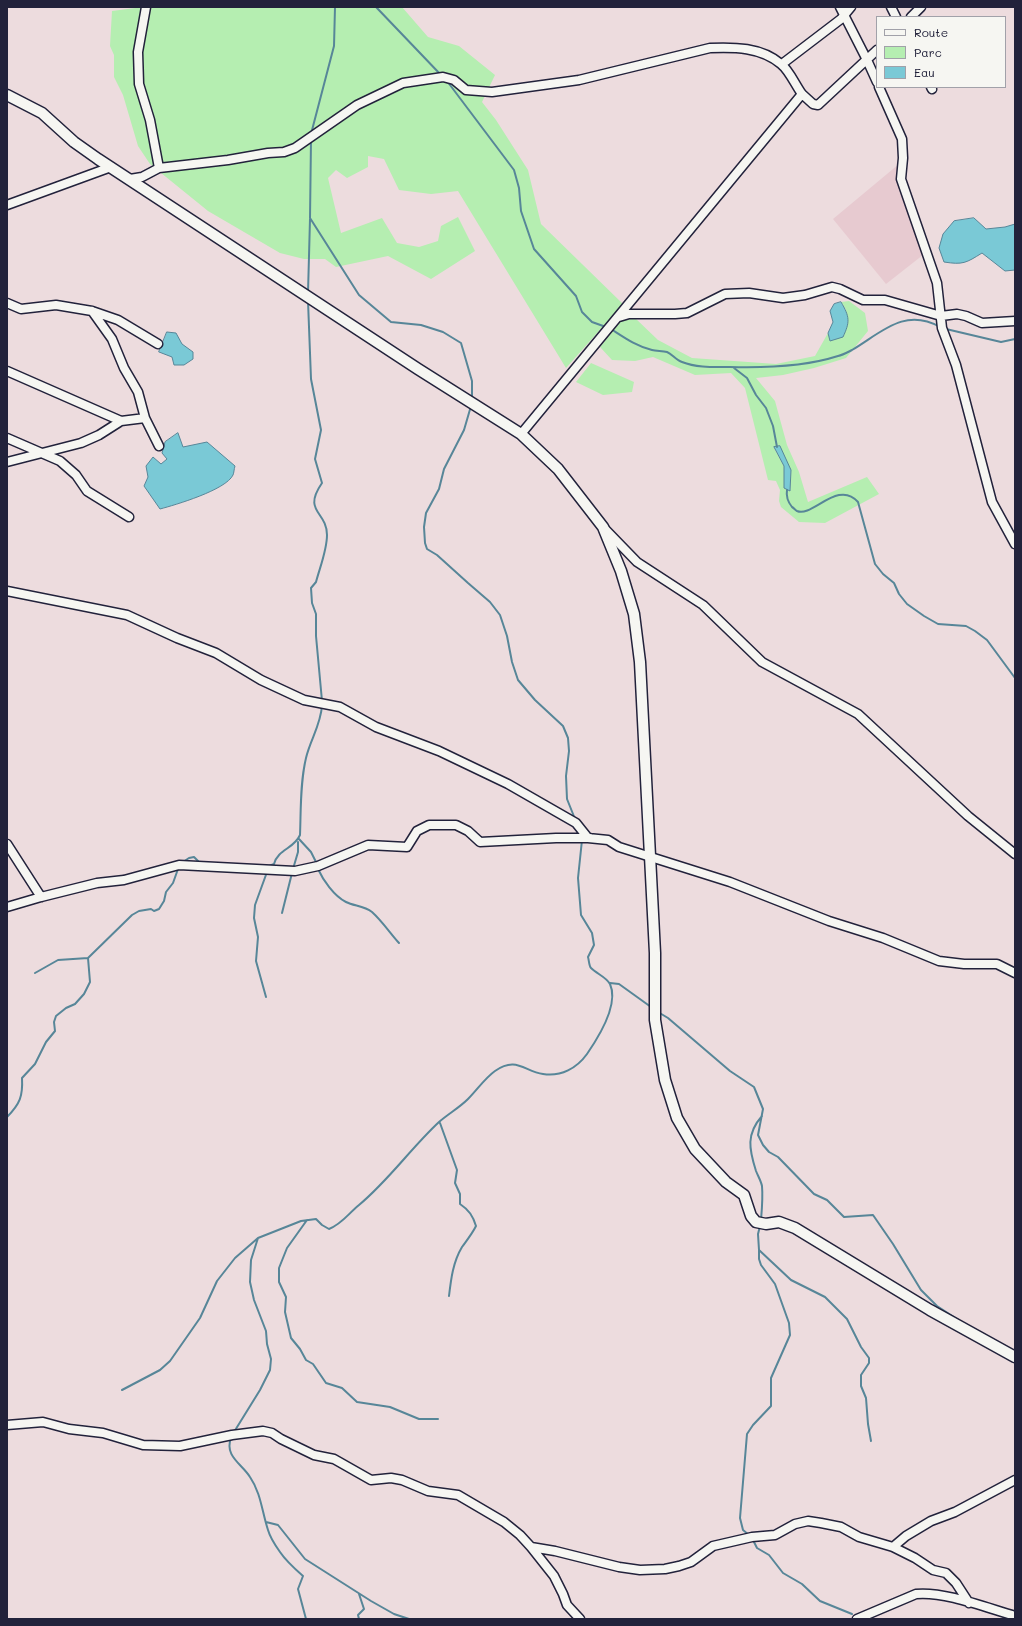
<!DOCTYPE html>
<html>
<head>
<meta charset="utf-8">
<style>
	body { margin:0 }
	#map { position:relative; width:1022px; height:1626px; overflow:hidden; background:#eddcde; font-family:Mali,sans-serif }
	canvas { display:block }
	.frame { position:absolute; inset:0; border:8px solid #22223b; pointer-events:none }
	.legend { position:absolute; left:876px; top:16px; width:130px; height:72px; box-sizing:border-box; background:#f6f6f2; border:1px solid #a1a1a9; margin:0; padding:5px 7px; list-style:none; font-size:12px; color:#22223b }
	.legend li { display:flex; align-items:center; gap:8px; height:20px }
	.legend b { width:20px; border:1px solid #a1a1a9 }
</style>
</head>
<body>
<div id="map">
<canvas width="1022" height="1626"></canvas>
<div class="frame"></div>
<ul class="legend">
<li><b style="height:5px;background:#f6f6f2"></b>Route</li>
<li><b style="height:11px;background:#b5eeb1"></b>Parc</li>
<li><b style="height:11px;background:#7ac9d6"></b>Eau</li>
</ul>
</div>
<script>
const g = document.querySelector('canvas').getContext('2d');
g.lineJoin = 'round';
function paint(path, color) {
  g.fillStyle = color;
  g.fill(path, 'evenodd');
}
function stroke(path, color, width, dash) {
  g.strokeStyle = color;
  g.lineWidth = width;
  g.lineCap = dash ? 'butt' : 'round';
  g.setLineDash(dash || []);
  g.stroke(path);
}
paint(new Path2D(`
	M899 164 928 251 886 284 833 219Z`), '#e7cad0');
paint(new Path2D(`
	M143 7H402L428 37 459 46 495 75 482 102 496 120 528 170 541 224 623 304 566 368 458 191 431 194 399 190 384 159 368 156V167L347 178 336 170 328 178 341 233 382 218 397 243 419 247 438 241 441 226 458 217 475 251 431 279 388 256 336 267 325 259H304L280 253 208 211 150 164 138 146 123 95 114 77V55L110 46 112 11Z
	M849 301 865 313 868 331 846 358 814 368 783 375 756 378 775 401 787 445 799 472 808 502 867 477 879 494 825 523 799 522 781 507 779 501 780 490 776 481 768 480 745 388 731 373 695 375 653 357 635 361 612 360 600 347 621 321 635 318 658 340 692 358 776 364 815 356 828 333 830 341 846 310 841 302ZM774 448 791 470 790 491 784 488V466Z
	M591 363 634 382 632 392 603 395 576 382Z`), '#b5eeb1');
const water = new Path2D(`
	M974 218 986 229 1005 227 1015 224V270L1005 271 982 253C966 263 963 265 944 262L939 248 943 234 954 221Z
	M841 302C850 317 850 322 843 337L830 341 828 333 833 322 830 311 834 304Z
	M167 332 176 333 182 344 193 352V359L184 365H174L172 357 159 352Z
	M178 433 183 447 207 442 235 466C234 469 234 473 233 475 226 490 175 505 160 509L144 486 148 477 146 466 153 457 161 464 167 459 162 453 165 442Z
	M780 446 791 470 790 491 784 488V466L774 447Z`);
paint(water, '#7ac9d6');
stroke(water, '#578698', 1);
stroke(new Path2D(`
	M376 7 441 75
	M447 81 514 170 519 188 521 211 534 249 576 296 582 312 592 322 606 327
	M311 134 334 46 335 7
	M311 140 310 218 359 295 391 322 421 325 443 332 461 343 472 381V400
	M308 293 310 219
	M308 301 311 379 321 430 315 459 322 483C302 512 327 511 327 535 327 550 320 567 316 582L311 588 312 603 316 614V636L322 701
	M611 329C625 338 636 346 652 350 656 351 662 351 667 352 672 354 676 360 682 362 697 368 714 367 730 367 766 368 804 367 838 356 843 355 848 352 852 350 881 333 904 307 940 327
	M946 329 1001 342 1015 339
	M734 368 747 378 756 395 766 408 773 426 777 447
	M471 406 464 430 444 469 439 489 426 513 424 527 425 543 427 549 437 555 468 583 490 602 500 615 507 636 512 662 518 680 535 700 563 726 568 738 569 751 566 776 567 799 575 819
	M787 490C786 496 788 502 792 507 794 508 795 510 797 511 812 518 838 479 858 502L875 564 883 574 894 583 899 594 907 604 924 616 938 624 966 626 975 631 987 640 1015 678
	M299 839 311 852 317 864
	M183 862 189 858 194 857 200 863
	M269 866 274 864C278 849 294 849 300 835 301 810 300 783 306 758 310 740 321 725 322 705
	M293 869 298 852V842
	M318 869C323 880 334 896 346 902 354 906 364 906 372 912 382 921 390 933 399 943
	M282 913 292 873
	M35 973 58 960 88 958
	M610 983 619 984 651 1007
	M266 997 256 961 258 937 254 918 255 905 267 872
	M658 1012 668 1018 730 1071 754 1087 763 1109 758 1135 763 1145 769 1152 778 1157 814 1194 827 1200 844 1217 873 1215 893 1244 921 1290 937 1306 963 1323
	M7 1117C20 1104 23 1096 22 1078L35 1064 46 1042 55 1031 54 1022 56 1016 66 1008 75 1004 84 994 90 982 88 958 132 915 139 911 151 909 154 911 159 909 164 901 166 892 173 883 178 869
	M440 1123 457 1170 455 1183 460 1194V1204C469 1210 473 1216 476 1226 472 1234 467 1240 462 1247 453 1262 451 1279 449 1296
	M307 1220 287 1248 279 1268V1282L286 1297 285 1312 291 1338 300 1349 306 1360 313 1364 326 1383 342 1388 357 1402 390 1407 419 1419H438
	M761 1220C762 1208 763 1198 762 1186 761 1181 758 1176 756 1171 749 1149 746 1134 762 1116
	M760 1226 758 1234 759 1250 791 1280 825 1297 847 1319 861 1347 869 1358V1363L861 1375V1386L866 1398 868 1424 871 1441
	M122 1390 160 1370 170 1361 200 1318 217 1281 235 1258 258 1238
	M234 1432 260 1390 270 1370 271 1359 267 1344 266 1331 254 1300 250 1282 251 1260 258 1238 301 1221 316 1219 322 1225 329 1229C342 1224 349 1213 359 1205 389 1180 411 1148 439 1122 448 1114 459 1108 468 1099 477 1090 485 1078 495 1071 516 1056 524 1071 543 1074 561 1077 577 1068 587 1054 598 1038 619 1004 610 984 606 977 597 974 591 968 589 966 589 960 588 957L594 945 592 933 581 915 578 878 582 840
	M231 1438C224 1456 242 1464 250 1477 261 1493 262 1512 268 1530 270 1537 275 1545 280 1552 286 1561 295 1569 303 1576L298 1589 306 1619
	M266 1522 278 1525 305 1559 371 1601 394 1614 409 1619
	M749 1535 743 1530 740 1518 747 1434 753 1425 771 1406V1378L790 1335 789 1323 775 1284 761 1265 759 1259V1250
	M753 1540 757 1548 769 1555 783 1573 802 1584 820 1601 852 1614
	M359 1594 364 1609 358 1615 359 1619`), '#578698', 2);
const minor = new Path2D(`
	M146 7 138 52 139 84 150 120 159 168
	M840 7 867 60 877 82
	M891 7 896 17
	M911 17 921 7
	M782 64 841 19 851 7
	M879 87 902 139 903 158 901 179 937 283 942 328 956 365 992 502 1015 544
	M931 87 932 89
	M802 94 813 104 818 105 877 50
	M130 179 142 177 159 168 228 160 268 153 284 152 295 148 357 105 403 83 443 77 454 80 466 90 492 92 579 80 710 48C734 47 761 47 781 64 789 70 796 86 802 94L521 434
	M7 205 111 167
	M7 303 21 309 56 305 92 311 118 320 158 344
	M92 311 112 339 124 368 138 392 145 418
	M619 317 629 314H675L687 313 725 294 749 293 783 298 805 295 832 287 840 289 863 300H885L941 316 957 314 966 316 982 323 1015 321
	M7 371 121 421 145 418 159 446
	M7 438 60 461 76 475 87 491 129 517
	M7 462 81 443 99 435 121 421
	M605 529 637 562 703 605 762 662 858 714 968 816 1015 854
	M7 591 127 615 177 638 216 653 261 680 304 700 340 707 376 727 439 751 508 784 576 823 588 838 608 840 619 847 730 882 829 921 883 938 939 961 964 964H997L1015 973
	M7 844 41 897
	M7 907 41 897 97 883 124 880 179 865 295 871 318 866 368 845 407 847 417 831 429 825H456L468 831 480 842 556 838H590
	M7 1425 43 1422 69 1429 103 1433 143 1445 180 1446 232 1435 263 1431 272 1433 281 1439 314 1455 334 1459 371 1480 391 1478 402 1480 428 1491 458 1495 504 1522 520 1535 531 1547 554 1576 563 1594 567 1605 580 1619
	M531 1547 555 1551 619 1567 640 1570 665 1569 679 1566 691 1562 713 1546 752 1537 775 1535 795 1524 808 1521 821 1523 841 1527 859 1537 893 1547 915 1558 933 1570 946 1573 956 1583 969 1603
	M893 1547 906 1536 931 1521 955 1512 1015 1480
	M857 1619 916 1594C944 1591 987 1608 1015 1616`);
const tertiary = new Path2D(`
	M7 95 42 113 74 142 98 159 418 369 521 434 558 469 603 527 621 571 634 614 640 662 655 953V1020L665 1080 677 1118 695 1149 726 1182 744 1195 751 1216 756 1222 766 1224 779 1222 795 1228 930 1310 1015 1357`);
stroke(minor, '#22223b', 11);
stroke(tertiary, '#22223b', 13);
stroke(minor, '#f6f6f2', 8);
stroke(tertiary, '#f6f6f2', 10);
</script>
</body>
</html>
